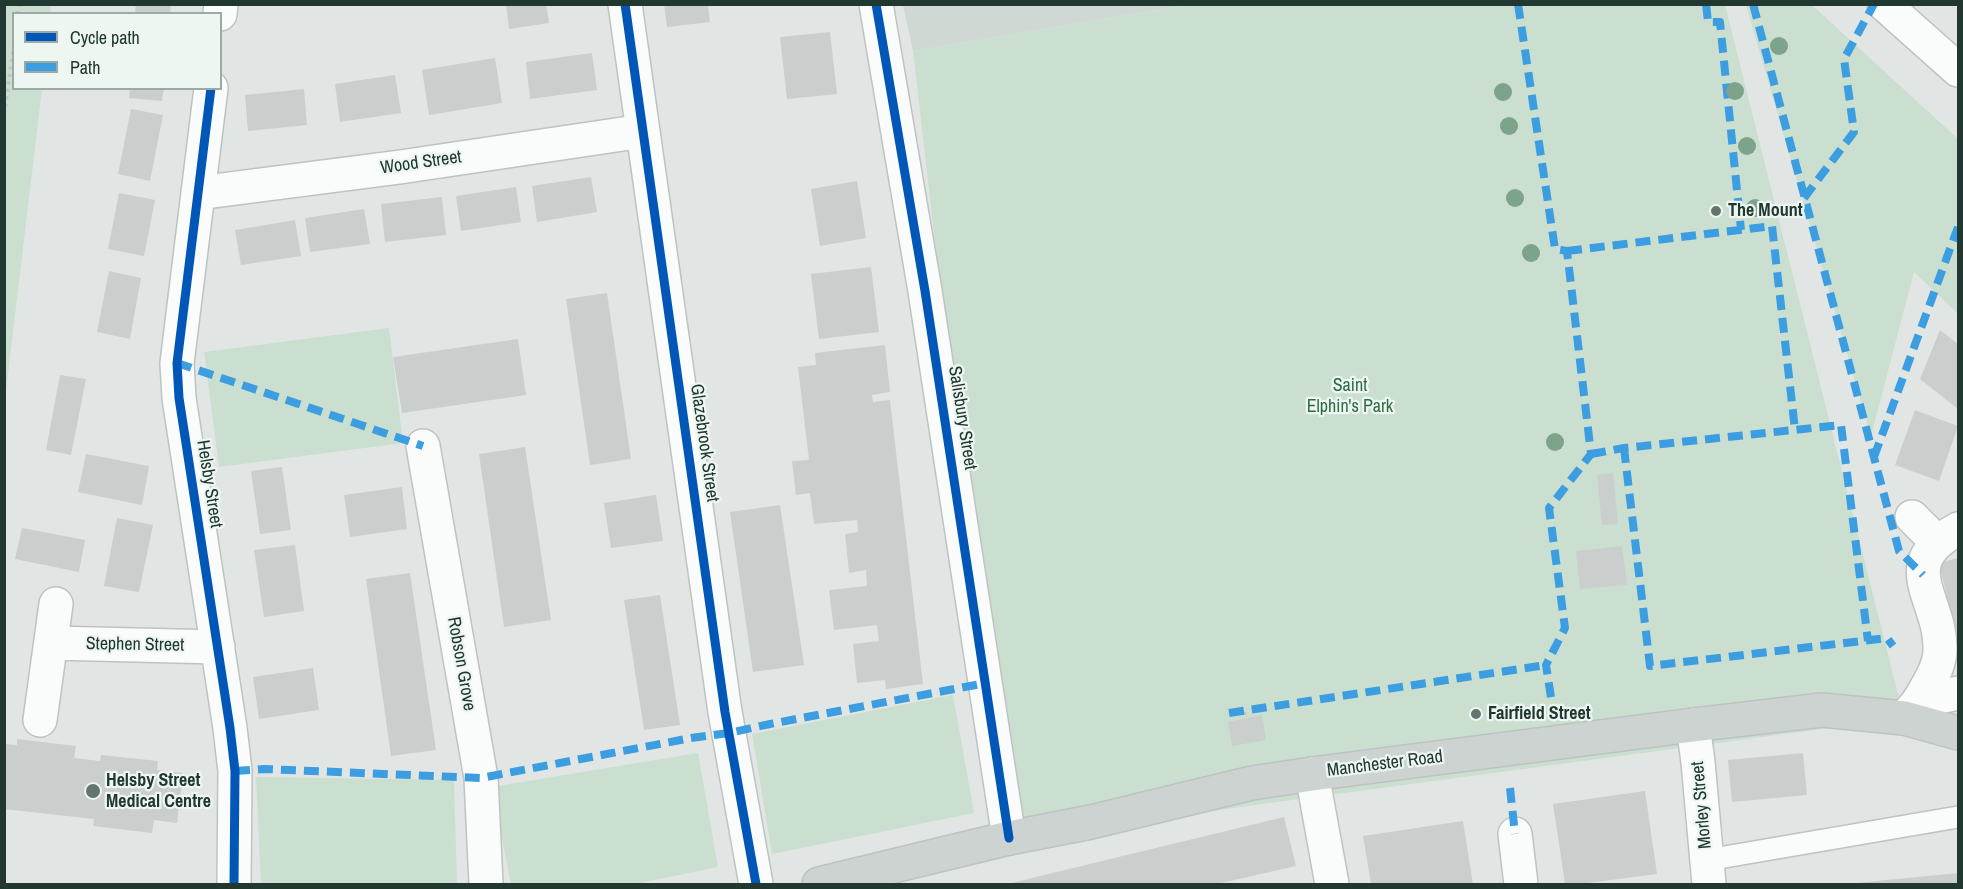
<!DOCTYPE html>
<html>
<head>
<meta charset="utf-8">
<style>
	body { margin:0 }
	#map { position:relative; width:1963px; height:889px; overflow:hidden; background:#e1e6e4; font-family:"Archivo Narrow",sans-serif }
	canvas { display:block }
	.frame { position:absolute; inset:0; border:6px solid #213830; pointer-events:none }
	.legend { position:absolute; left:12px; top:12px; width:210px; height:78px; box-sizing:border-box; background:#eef6f2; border:2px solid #9caaa4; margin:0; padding:8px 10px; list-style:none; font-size:18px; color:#213830 }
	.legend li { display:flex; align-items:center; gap:12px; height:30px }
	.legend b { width:30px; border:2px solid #9caaa4 }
</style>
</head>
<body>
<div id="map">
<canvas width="1963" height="889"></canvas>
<div class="frame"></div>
<ul class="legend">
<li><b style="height:8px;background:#0057b8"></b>Cycle path</li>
<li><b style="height:8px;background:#3c9ee1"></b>Path</li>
</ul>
</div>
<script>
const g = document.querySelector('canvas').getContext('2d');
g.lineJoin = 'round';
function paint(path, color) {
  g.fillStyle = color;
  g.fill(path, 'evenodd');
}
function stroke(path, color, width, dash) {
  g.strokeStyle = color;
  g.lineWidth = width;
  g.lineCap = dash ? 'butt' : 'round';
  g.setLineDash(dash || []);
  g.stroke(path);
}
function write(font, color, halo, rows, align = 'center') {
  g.font = font + ' "Archivo Narrow",sans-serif';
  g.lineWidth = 4.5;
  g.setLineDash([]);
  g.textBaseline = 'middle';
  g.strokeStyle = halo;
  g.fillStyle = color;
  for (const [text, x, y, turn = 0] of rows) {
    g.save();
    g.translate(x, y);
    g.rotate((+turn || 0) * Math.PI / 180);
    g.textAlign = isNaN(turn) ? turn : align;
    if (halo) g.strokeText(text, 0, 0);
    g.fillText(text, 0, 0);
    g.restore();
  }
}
paint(new Path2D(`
	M903 5V4L1186 5 913 51Z`), '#cfd8d3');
paint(new Path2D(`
	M5 4 51 5 50 13 14 14V88L42 89 5 399Z
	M1186 5H1725L1904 718 1009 838 986 683 913 51Z
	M1746 5H1812L1958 139V314L1914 272 1871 436Z
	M389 328 403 443 219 467 204 352Z
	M953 695 974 813 772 854 752 734Z
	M698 753 718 867 635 884H511L492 787Z
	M256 777 454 780 457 884H261Z`), '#cadfd0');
paint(new Path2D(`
	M136 4H171L170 14 135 12Z
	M506 4H546L549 23 509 29Z
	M664 4H708L710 22 667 27Z
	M830 32 837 94 787 99 780 37Z
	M592 53 597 90 530 99 526 62Z
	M495 58 502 103 429 115 422 70Z
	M395 75 401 113 340 122 335 84Z
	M130 88H164L162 101 129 98Z
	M304 89 307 125 248 131 245 95Z
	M131 109 163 115 150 181 118 174Z
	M591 177 597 212 537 222 532 186Z
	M857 181 866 238 820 246 811 189Z
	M516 187 521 222 461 231 456 196Z
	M119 193 155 200 144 256 108 249Z
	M442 197 446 235 385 242 381 204Z
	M364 209 370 244 310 252 305 218Z
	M295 220 301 256 241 265 235 230Z
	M871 267 879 332 819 339 811 274Z
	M109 271 141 278 130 339 97 332Z
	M607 293 631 459 590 465 566 299Z
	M1940 330 1958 344V409L1920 379Z
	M518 339 526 395 402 413 393 357Z
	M885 345 890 392 872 395 873 402 890 400 923 684 886 689 885 680 857 683 853 644 879 641 877 625 834 630 829 590 867 586 866 570 849 573 845 534 858 532 857 520 814 524 810 493 796 495 792 461 809 460 798 367 816 365 815 353Z
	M60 375 86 379 71 455 46 450Z
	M1915 410 1958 426 1939 481 1895 465Z
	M525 447 551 620 504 627 479 454Z
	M86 454 149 466 142 505 78 492Z
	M282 467 291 530 260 534 251 471Z
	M1613 473 1618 524 1602 525 1597 475Z
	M402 487 407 529 350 537 344 495Z
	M656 495 663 541 611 548 604 503Z
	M780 505 804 665 753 672 730 512Z
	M117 518 153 525 139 592 104 586Z
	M22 528 85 540 79 572 15 559Z
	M295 545 304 611 264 617 254 550Z
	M1622 546 1627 585 1580 589 1576 551Z
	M1958 558V633L1956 634 1939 563Z
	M410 573 436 750 391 756 366 579Z
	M660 595 680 725 644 730 624 600Z
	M313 668 319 710 259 719 253 677Z
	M1262 715 1266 740 1232 746 1228 722Z
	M17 739 76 746 74 758 100 761 101 755 158 761 157 770 183 773 177 823 154 820 152 833 93 826 94 819 4 809V744L17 745Z
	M1803 753 1807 795 1732 802 1728 760Z
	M1645 791 1657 874 1579 884H1565L1553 804Z
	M1284 817 1296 866 1217 884H1007Z
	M1463 821 1473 884H1371L1363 836Z
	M1958 873V884H1856V883Z`), '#cacfcd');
const service = new Path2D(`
	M1707 860 1958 817`);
const minor = new Path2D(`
	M625 4 725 712 756 884
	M876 4 925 291 1009 838
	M1884 4 1958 70
	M220 14 221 4
	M211 88 177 363 179 398 230 728 235 771 234 884
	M198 193 400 167 643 131
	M423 446 481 778 486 884
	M1912 517 1937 542
	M52 643 218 647
	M1918 702C1927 686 1939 670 1940 651 1942 598 1891 565 1958 529
	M40 720 56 604
	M1693 725 1698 762 1709 884
	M1312 774 1332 884
	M1515 834 1521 884`);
const tertiary = new Path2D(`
	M1904 718 1918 702 1958 693`);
const primary = new Path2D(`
	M819 884 1009 838 1091 822 1252 783 1312 774 1693 725 1822 710 1904 718 1958 733`);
stroke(service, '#bec3c1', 24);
stroke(minor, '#bec3c1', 36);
stroke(tertiary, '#bec3c1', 36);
stroke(primary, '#bcc3c0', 36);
stroke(new Path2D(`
	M18 14 19 4
	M4 114 14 46
	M1244 712 1245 719`), '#bfc6c4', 4, [3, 4.5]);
stroke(service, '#fafbfb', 21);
stroke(minor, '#fafbfb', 33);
stroke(tertiary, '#fafbfb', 33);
stroke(primary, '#ccd3d1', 33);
stroke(new Path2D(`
	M1518 4 1555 249 1567 251 1591 454 1549 508 1565 628 1546 665 1552 704
	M1706 4 1708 22H1720L1741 230
	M1753 4 1899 551 1923 575
	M1804 198 1854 132 1844 59 1874 4
	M1567 251 1772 226 1795 430
	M177 363 423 446
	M1624 448 1650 666 1887 638 1893 646
	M1591 454 1624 448 1841 425 1868 641
	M1874 457 1958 227
	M1229 713 1546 665
	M235 771 264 769 481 778 691 738 729 733 770 724 986 683
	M1510 788 1515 834`), '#3c9ee1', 8, [15, 8]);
stroke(new Path2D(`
	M625 4 725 712 756 884
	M876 4 925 291 1009 838
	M211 88 177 363 179 398 230 728 235 771 234 884`), '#0057b8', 9);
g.fillStyle = '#7ea38b';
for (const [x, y] of [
	[1779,46],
	[1735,91],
	[1503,92],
	[1509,126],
	[1747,146],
	[1515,198],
	[1755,208],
	[1531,253],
	[1555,442]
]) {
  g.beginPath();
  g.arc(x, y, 9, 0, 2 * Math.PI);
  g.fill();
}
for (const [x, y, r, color] of [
	[1716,211,6,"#64756f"],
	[1476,714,6,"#64756f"],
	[93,791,8,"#64756f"]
]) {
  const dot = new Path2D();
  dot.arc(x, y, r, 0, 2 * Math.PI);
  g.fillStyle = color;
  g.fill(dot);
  stroke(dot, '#eef6f2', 2);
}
write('18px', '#213830', '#eef6f2', [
	["Wood Street",421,163,-8],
	["Salisbury Street",962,418,81],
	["Glazebrook Street",704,443,82],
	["Helsby Street",209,484,81],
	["Stephen Street",135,645,1],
	["Robson Grove",461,664,80],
	["Manchester Road",1385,764,-7],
	["Morley Street",1702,805,-95]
]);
write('bold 18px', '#213830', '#eef6f2', [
	["The Mount",1728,211],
	["Fairfield Street",1488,714],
	["Helsby Street",106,781],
	["Medical Centre",106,802]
], 'left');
write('18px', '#2d6c42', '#eef6f2', [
	["Saint",1350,386],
	["Elphin's Park",1350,407]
]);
</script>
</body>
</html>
